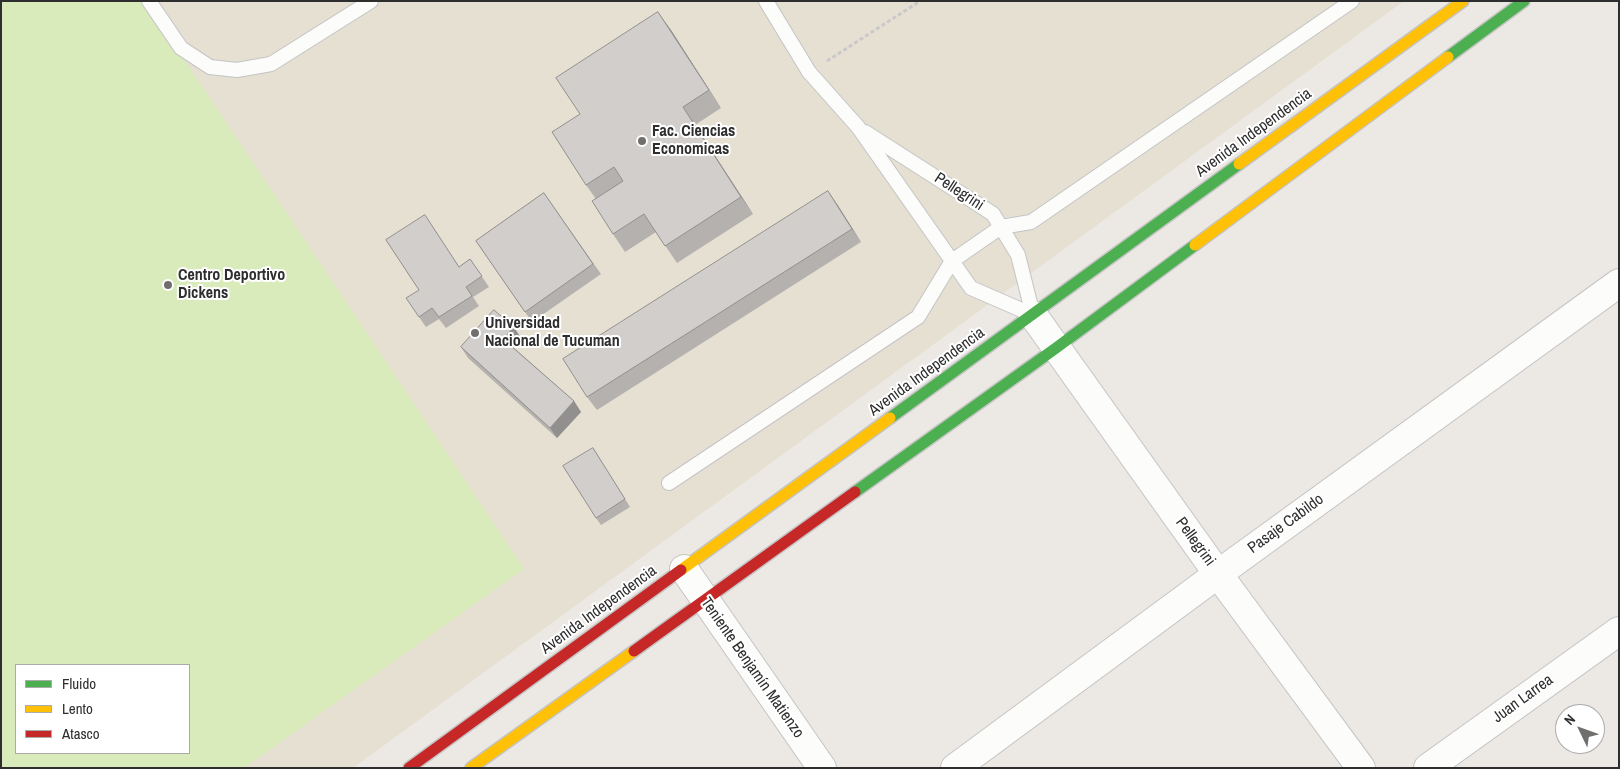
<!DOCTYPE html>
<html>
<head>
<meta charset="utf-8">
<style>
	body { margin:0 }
	#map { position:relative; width:1620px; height:769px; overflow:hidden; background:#ece8e4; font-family:"Archivo Narrow",sans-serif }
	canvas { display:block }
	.frame { position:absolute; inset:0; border:2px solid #2e2e2e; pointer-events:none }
	.legend { position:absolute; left:15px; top:664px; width:175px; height:90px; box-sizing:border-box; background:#fff; border:1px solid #ababab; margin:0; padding:6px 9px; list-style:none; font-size:15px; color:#2e2e2e }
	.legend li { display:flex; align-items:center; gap:10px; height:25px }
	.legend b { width:25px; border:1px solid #ababab }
	.north { position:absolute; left:1555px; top:704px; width:50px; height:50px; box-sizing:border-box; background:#fff; border:1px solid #ababab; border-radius:50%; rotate:312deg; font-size:14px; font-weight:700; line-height:20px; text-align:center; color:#2e2e2e }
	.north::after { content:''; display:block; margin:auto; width:18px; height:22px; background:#706f6e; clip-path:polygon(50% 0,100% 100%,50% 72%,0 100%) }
</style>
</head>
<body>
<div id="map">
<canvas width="1620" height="769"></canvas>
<div class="frame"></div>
<ul class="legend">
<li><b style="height:6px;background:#4caf50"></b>Fluido</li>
<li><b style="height:6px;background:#ffc107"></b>Lento</li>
<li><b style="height:6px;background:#c62828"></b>Atasco</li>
</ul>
<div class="north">N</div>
</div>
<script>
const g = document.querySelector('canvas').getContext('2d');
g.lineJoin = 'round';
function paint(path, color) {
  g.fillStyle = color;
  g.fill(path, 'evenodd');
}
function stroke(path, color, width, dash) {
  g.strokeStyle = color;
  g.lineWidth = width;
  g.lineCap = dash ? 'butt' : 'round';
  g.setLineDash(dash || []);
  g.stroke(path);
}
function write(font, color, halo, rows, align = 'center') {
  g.font = font + ' "Archivo Narrow",sans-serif';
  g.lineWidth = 4;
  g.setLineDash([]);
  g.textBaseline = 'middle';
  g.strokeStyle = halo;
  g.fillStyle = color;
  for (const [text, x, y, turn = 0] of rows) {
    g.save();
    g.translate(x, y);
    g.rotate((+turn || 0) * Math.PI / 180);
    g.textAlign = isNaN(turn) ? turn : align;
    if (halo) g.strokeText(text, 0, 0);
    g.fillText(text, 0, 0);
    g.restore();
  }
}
paint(new Path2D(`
	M1 1H1404L353 768H1ZM16 665H189V753H16Z`), '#e6e0d3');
paint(new Path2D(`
	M1 1H145L524 569 244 768H1ZM16 665H189V753H16Z`), '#d9eabb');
const lane = new Path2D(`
	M149 1 181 48 210 67 237 70 271 64 371 1
	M766 1 809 72 858 127 971 288 1033 315
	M865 132 993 214 1018 255 1033 315
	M669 483 918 317 952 261 1001 227 1031 222 1352 1`);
const street = new Path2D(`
	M1033 315 1218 574 1361 768
	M684 569 822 768
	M955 768 1218 574 1619 283
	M1428 768 1619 631`);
const fast = new Path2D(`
	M1448 57 1524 1
	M890 418 1239 164
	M855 492 1056 348 1195 245`);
const slow = new Path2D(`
	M1239 164 1463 1
	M1195 245 1448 57
	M681 570 890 418
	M471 768 634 651`);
const jam = new Path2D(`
	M634 651 855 492
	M409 768 681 570`);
stroke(lane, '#c5c4c5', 16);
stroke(street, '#c5c4c5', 30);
stroke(fast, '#c5c4c5', 14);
stroke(slow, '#c5c4c5', 14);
stroke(jam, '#c5c4c5', 14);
stroke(new Path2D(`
	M827 61 920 1`), '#c9c9c8', 3, [4, 2.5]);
stroke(lane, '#fcfcfb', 14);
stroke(street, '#fcfcfb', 28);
stroke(fast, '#4caf50', 11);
stroke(slow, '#ffc107', 11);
stroke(jam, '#c62828', 11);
paint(new Path2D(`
	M671 30 721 108 695 125 753 214 677 263 656 232 625 252 613 234 596 199 586 185 580 114Z
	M544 193 601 274 532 322 476 241Z
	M837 204 861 242 597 410 587 397Z
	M432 226 459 267 470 259 489 287 473 297 479 306 446 328 439 319 426 327 419 317V290Z
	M521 338 513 347 574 401 581 412 557 438 468 358 461 347Z
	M593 448 630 507 601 525 596 518Z`), '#b4b1af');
paint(new Path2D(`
	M658 12 671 30 721 108 709 90Z
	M683 107 695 125 753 214 741 197Z
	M828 191 837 204 861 242 852 229Z
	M514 327 521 338 511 350 503 339Z
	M574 401 581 412 557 438 550 428Z`), '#92908e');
const building = new Path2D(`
	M658 12 709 90 683 107 741 197 665 246 644 214 613 234 592 201 623 181 614 167 586 185 552 132 580 114 556 78Z
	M828 191 852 229 587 397 563 359Z
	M544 193 593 264 525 312 476 241Z
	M425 215 459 267 470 259 482 276 466 287 472 296 439 317 432 308 419 317 406 298 419 290 386 240Z
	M494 310 514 327 503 339 574 401 550 428 461 347Z
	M593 448 625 499 596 518 563 466Z`);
paint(building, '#d1cecb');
stroke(building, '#92908e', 1);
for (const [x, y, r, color] of [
	[642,141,5,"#706f6e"],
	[168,285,5,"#706f6e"],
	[475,333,5,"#706f6e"]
]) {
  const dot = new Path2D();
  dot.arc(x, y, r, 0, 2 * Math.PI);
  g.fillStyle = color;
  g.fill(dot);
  stroke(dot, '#fff', 2);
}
write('bold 16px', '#2e2e2e', '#fff', [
	["Fac. Ciencias",652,132],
	["Economicas",652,150],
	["Centro Deportivo",178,276],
	["Dickens",178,294],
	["Universidad",485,324],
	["Nacional de Tucuman",485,342]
], 'left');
write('16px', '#2e2e2e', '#fff', [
	["Avenida Independencia",1254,133,-36],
	["Pellegrini",959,192,33],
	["Avenida Independencia",927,372,-36],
	["Pasaje Cabildo",1286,524,-36],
	["Pellegrini",1195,542,54],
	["Avenida Independencia",599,610,-36],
	["Teniente Benjamín Matienzo",752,668,55],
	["Juan Larrea",1523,699,-36]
]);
</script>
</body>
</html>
